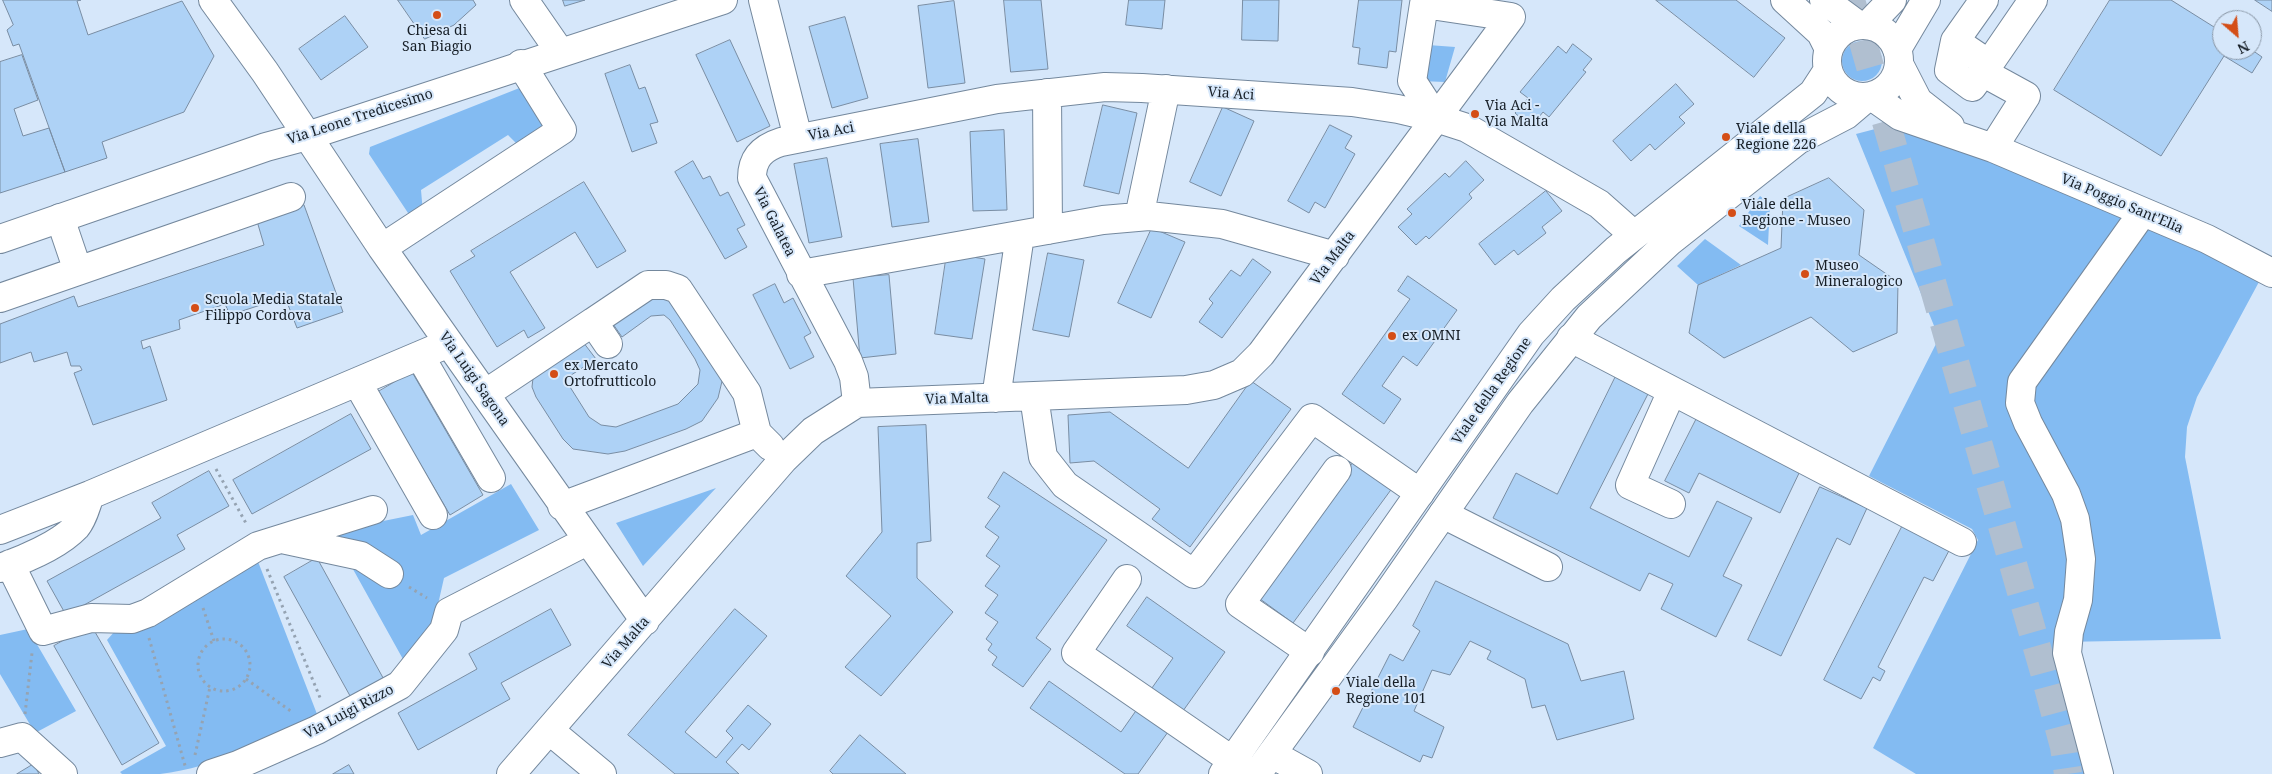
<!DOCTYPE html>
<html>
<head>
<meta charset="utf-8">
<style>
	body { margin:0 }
	#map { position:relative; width:2272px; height:774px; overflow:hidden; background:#d6e7fa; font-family:"Noto Serif",serif }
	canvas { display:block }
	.north { position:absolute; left:2212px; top:10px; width:50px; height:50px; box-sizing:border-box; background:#d6e7fa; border:1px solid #8a97a6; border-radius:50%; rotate:153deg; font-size:14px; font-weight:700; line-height:20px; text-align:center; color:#171f27 }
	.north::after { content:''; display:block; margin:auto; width:18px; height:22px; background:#d44e17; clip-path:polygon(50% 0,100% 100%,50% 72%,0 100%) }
</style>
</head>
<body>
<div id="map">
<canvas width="2272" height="774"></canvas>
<div class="north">N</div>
</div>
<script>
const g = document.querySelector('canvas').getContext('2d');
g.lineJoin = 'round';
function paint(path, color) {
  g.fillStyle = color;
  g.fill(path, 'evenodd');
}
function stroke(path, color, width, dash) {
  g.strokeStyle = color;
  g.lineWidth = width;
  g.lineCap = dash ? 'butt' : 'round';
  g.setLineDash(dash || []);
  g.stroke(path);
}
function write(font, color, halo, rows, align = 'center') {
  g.font = font + ' "Noto Serif",serif';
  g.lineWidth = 4;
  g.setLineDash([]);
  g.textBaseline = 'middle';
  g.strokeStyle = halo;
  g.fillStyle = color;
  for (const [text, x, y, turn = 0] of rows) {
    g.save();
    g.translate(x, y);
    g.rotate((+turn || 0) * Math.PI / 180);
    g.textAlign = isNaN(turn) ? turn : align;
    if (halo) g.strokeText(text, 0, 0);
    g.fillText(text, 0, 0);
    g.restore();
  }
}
paint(new Path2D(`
	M1842 61a20 20 0 1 1 40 0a20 20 0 1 1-40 0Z
	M1428 45 1455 47 1445 82 1420 81Z
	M522 87 550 128 521 148 508 135 421 190 423 213 412 219 369 154 370 147Z
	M1879 128 1923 133 2129 213 2260 280 2197 397 2187 427 2185 457 2221 639 2062 642 2097 774H1916L1873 748 1978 540 1972 529 1869 476 1939 338 1856 134Z
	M1760 196 1770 204 1768 245 1739 226Z
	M1705 239 1741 265 1698 285 1677 266Z
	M511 484 539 530 444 578 432 631 404 661 339 544 304 537 413 515 421 535Z
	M716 488 643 566 616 523Z
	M257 559 317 714C267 741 217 767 160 774 148 774 134 774 122 774L120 772 166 746 107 640 115 631Z
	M28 629 76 711 35 733 0 674V635Z`), '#83bbf2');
const building = new Path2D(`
	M3 0H81L77 1 88 35 182 1 214 56 184 112 102 142 107 158 65 172 19 44 13 46 7 30 13 25Z
	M398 0H473L476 5 454 25 425 39Z
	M563 0H585L565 6Z
	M1004 0H1041L1048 69 1011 72Z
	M1129 0H1165L1162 29 1126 25Z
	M1243 0H1279L1278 41 1242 40Z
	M1359 0H1402L1396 52 1389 51 1387 68 1358 64 1360 48 1353 47Z
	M1656 0H1736L1785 38 1754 77Z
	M2110 0H2171L2222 32V50H2252L2262 57 2252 73 2224 56 2161 156 2054 90Z
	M2255 0H2272V11Z
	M954 1 965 83 928 88 918 6Z
	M345 16 368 47 321 80 299 49Z
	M845 17 868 98 832 108 809 27Z
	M730 40 770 126 737 142 696 55Z
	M1573 44 1592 59 1583 70 1586 72 1549 117 1543 112 1531 127 1515 113 1528 98 1520 92 1558 46 1566 53Z
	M22 55 38 100 14 109 23 136 49 128 65 172 0 193V62Z
	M630 65 639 89 645 87 658 122 650 124 657 143 632 152 605 74Z
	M1676 84 1694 104 1679 117 1685 123 1655 150 1650 144 1631 161 1613 141Z
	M1103 105 1137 113 1119 194 1084 186Z
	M1223 107 1254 121 1221 196 1190 182Z
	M1330 125 1352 136 1345 148 1355 154 1325 208 1315 202 1309 213 1288 201Z
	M1004 130 1007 210 973 211 970 132Z
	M918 139 929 222 892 227 880 144Z
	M827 158 842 237 809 243 794 164Z
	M693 161 703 179 710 176 720 196 728 192 745 225 737 229 747 247 725 259 675 172Z
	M1466 161 1484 180 1469 194 1472 198 1429 239 1426 236 1416 245 1398 227 1412 214 1407 209 1445 173 1449 177Z
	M1829 178 1864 210 1859 255 1898 282 1897 333 1853 352 1811 317 1724 358 1689 333 1698 285 1781 248 1783 199Z
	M584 182 626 251 597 268 575 232 510 272 545 328 528 338 524 330 497 347 450 271 475 256 471 251Z
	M1546 191 1562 211 1542 227 1546 233 1518 255 1514 250 1495 265 1479 244Z
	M304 205 343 312 297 328 285 297 230 315 225 304 179 320 180 329 141 341 143 349 150 346 167 400 93 425 74 373 82 370 80 366H71L67 352 34 362 31 352 0 363V324L74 296 78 307 264 245 257 221Z
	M1152 228 1185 242 1151 318 1118 303Z
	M947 253 985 259 972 339 935 334Z
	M1048 253 1084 260 1069 337 1033 330Z
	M1253 259 1271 272 1222 338 1199 322 1213 303 1209 299 1231 270 1240 276Z
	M889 275 896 354 860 358 853 278Z
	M1408 276 1457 310 1417 366 1403 356 1382 386 1401 399 1384 424 1342 394 1410 299 1398 291Z
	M775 284 784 303 793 298 811 333 804 337 814 357 790 369 753 295Z
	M662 291 721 365 723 377 718 398 702 421 686 429 625 451 608 454 573 449 563 439 536 397 532 387 533 378 580 338 596 359 565 379 589 417 601 425 616 427 678 404 698 384 700 370 695 359 670 320 664 315 651 316 622 337 613 324Z
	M412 372 483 495 450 515 378 392Z
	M1616 376 1649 392 1590 508 1689 557 1717 501 1752 518 1723 576 1742 585 1716 637 1661 609 1673 584 1649 573 1640 591 1493 518 1516 473 1557 494Z
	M1251 381 1291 409 1190 547 1152 519 1160 509 1094 461 1070 463 1068 415 1110 412 1188 468Z
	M351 414 371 449 252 514 233 480Z
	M1697 418 1801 469 1780 513 1699 473 1689 493 1665 481Z
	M926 425 931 541 917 543V578L953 612 881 696 845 667 891 616 846 576 882 532 878 427Z
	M1355 460 1393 487 1293 623 1256 596Z
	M209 471 229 506 177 535 185 549 66 615 47 581 161 518 152 503Z
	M1004 472 1107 540 1036 638 1051 649 1023 687 992 665 997 657 988 650 992 644 986 639 998 622 985 613 998 595 985 586 1000 566 986 556 999 537 985 527 1000 506 988 498Z
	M1820 487 1867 508 1850 545 1837 538 1781 656 1748 640Z
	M1906 519 1953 543 1933 581 1924 577 1878 667 1885 671 1880 681 1873 677 1861 699 1824 680Z
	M317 558 387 685 354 703 284 577Z
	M1436 581 1568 644 1581 681 1624 671 1634 719 1557 740 1545 705 1532 708 1525 679 1487 659 1491 651 1470 641 1450 675 1432 670 1414 711 1444 727 1432 758 1423 755 1420 762 1353 727 1390 654 1403 661 1420 631 1413 626Z
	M1147 597 1225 652 1138 774H1125L1030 708 1049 681 1121 732 1173 658 1127 626Z
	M551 609 571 645 501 683 510 699 418 750 398 713 477 669 469 654Z
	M735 609 767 636 685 732 716 758 733 738 726 731 748 705 771 724 749 750 742 744 726 762 739 774H675L628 735Z
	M91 625 159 743 122 765 54 646Z
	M860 735 906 774H833L830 771Z
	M34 764 39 774H17Z
	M349 765 354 774H333Z`);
paint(building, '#aed2f6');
stroke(building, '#798da3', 1);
stroke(new Path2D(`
	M1851 0 2044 672 2064 747 2068 774`), '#b0bfd0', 28, [28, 14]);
const minor = new Path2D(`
	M213 0 265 72 382 248 645 621
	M524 0 560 52
	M763 0 798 138
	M1984 0 1955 41 1989 64 2033 0
	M1868 25 1892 0
	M1955 41 1949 70 1972 87 1989 64
	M1897 49 1926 0
	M1899 64 1918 101 1950 126
	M1984 73 2026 96 1993 148
	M1047 93 1048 230
	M1873 97 1900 116 1993 148 2207 239 2272 273
	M1139 217 1166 89
	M60 218 78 271
	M382 248 562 130 521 64
	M801 274 1103 220 1149 216 1222 224 1335 256
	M0 298 291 197
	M1571 338 1962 542
	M608 344 593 322 648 285H666L678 289 747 393 757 433
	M420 356 491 478
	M357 382 433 515
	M485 394 593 322
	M1036 397V410L1043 457 1065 485 1194 574 1312 418 1420 493
	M996 398 1020 235
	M857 403 854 377 848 361 752 178C752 158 762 148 781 142L997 99 1105 87 1142 88 1352 102 1398 109 1436 118 1467 128 1599 204 1634 235
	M1671 504 1630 485 1672 391
	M562 506 757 433 770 446
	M1443 514 1548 567
	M0 530 90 495 449 343
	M282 539 361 556 389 574
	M10 564 43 631 91 618 132 619 148 613 258 546 373 510
	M0 568C23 560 59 545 76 527 83 519 86 506 90 495
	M1127 579 1076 653 1252 774
	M1310 652 1240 604 1337 470
	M549 730 602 774
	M0 743 22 737 63 774
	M1272 754 1308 774
	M211 774 238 765 317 730 400 685 444 630 449 612 587 541
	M511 774 783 460 813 431 857 403 1186 390 1214 385 1242 373 1261 354 1511 17 1424 4 1412 81 1436 118
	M2099 774 2067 653 2069 632 2078 600 2081 559 2075 519 2066 494 2028 423 2020 403 2022 382 2143 212`);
const major = new Path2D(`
	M1785 0 1821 33 1829 49
	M1824 0 1858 25
	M1827 61a36 36 0 1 1 72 0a36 36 0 1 1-72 0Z
	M0 239 266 147 307 136 723 0
	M1223 774 1531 334 1563 299 1616 250 1813 93 1828 70
	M1257 774 1384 599 1520 403 1589 317 1669 242 1798 140 1846 115 1866 98`);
stroke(minor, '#74889d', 30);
stroke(major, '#74889d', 30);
stroke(new Path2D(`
	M216 469 247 525
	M267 569 321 700
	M409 587 427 598
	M203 608 214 641
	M149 638 186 769
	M198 665a26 26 0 1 1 52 0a26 26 0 1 1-52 0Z
	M246 679 292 712
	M25 714 32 653
	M195 755 210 687`), '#95a3b2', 3, [2.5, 4]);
stroke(minor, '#fff', 28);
stroke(major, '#fff', 28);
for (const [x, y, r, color] of [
	[437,15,5,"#d44e17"],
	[1475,114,5,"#d44e17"],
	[1726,137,5,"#d44e17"],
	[1732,213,5,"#d44e17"],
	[1805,274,5,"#d44e17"],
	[195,308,5,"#d44e17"],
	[1392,336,5,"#d44e17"],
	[554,374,5,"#d44e17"],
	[1336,691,5,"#d44e17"]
]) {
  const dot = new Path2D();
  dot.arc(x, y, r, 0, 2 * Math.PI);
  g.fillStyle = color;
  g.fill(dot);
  stroke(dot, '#d6e7fa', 2);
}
write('14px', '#171f27', '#d6e7fa', [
	["Chiesa di",437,31,"center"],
	["San Biagio",437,47,"center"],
	["Via Aci -",1485,106],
	["Via Malta",1485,122],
	["Viale della",1736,129],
	["Regione 226",1736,145],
	["Viale della",1742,205],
	["Regione - Museo",1742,221],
	["Museo",1815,266],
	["Mineralogico",1815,282],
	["Scuola Media Statale",205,300],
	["Filippo Cordova",205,316],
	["ex OMNI",1402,336],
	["ex Mercato",564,366],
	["Ortofrutticolo",564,382],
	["Viale della",1346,683],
	["Regione 101",1346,699]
], 'left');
write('14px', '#171f27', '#d6e7fa', [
	["Via Aci",1231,94,4],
	["Via Leone Tredicesimo",360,117,-18],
	["Via Aci",831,132,-11],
	["Via Poggio Sant'Elia",2122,204,23],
	["Via Galatea",774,222,63],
	["Via Malta",1333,258,-53],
	["Via Luigi Sagona",474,379,55],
	["Viale della Regione",1492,391,-55],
	["Via Malta",957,399,-2],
	["Via Malta",626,643,-49],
	["Via Luigi Rizzo",349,712,-28]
]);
</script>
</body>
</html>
